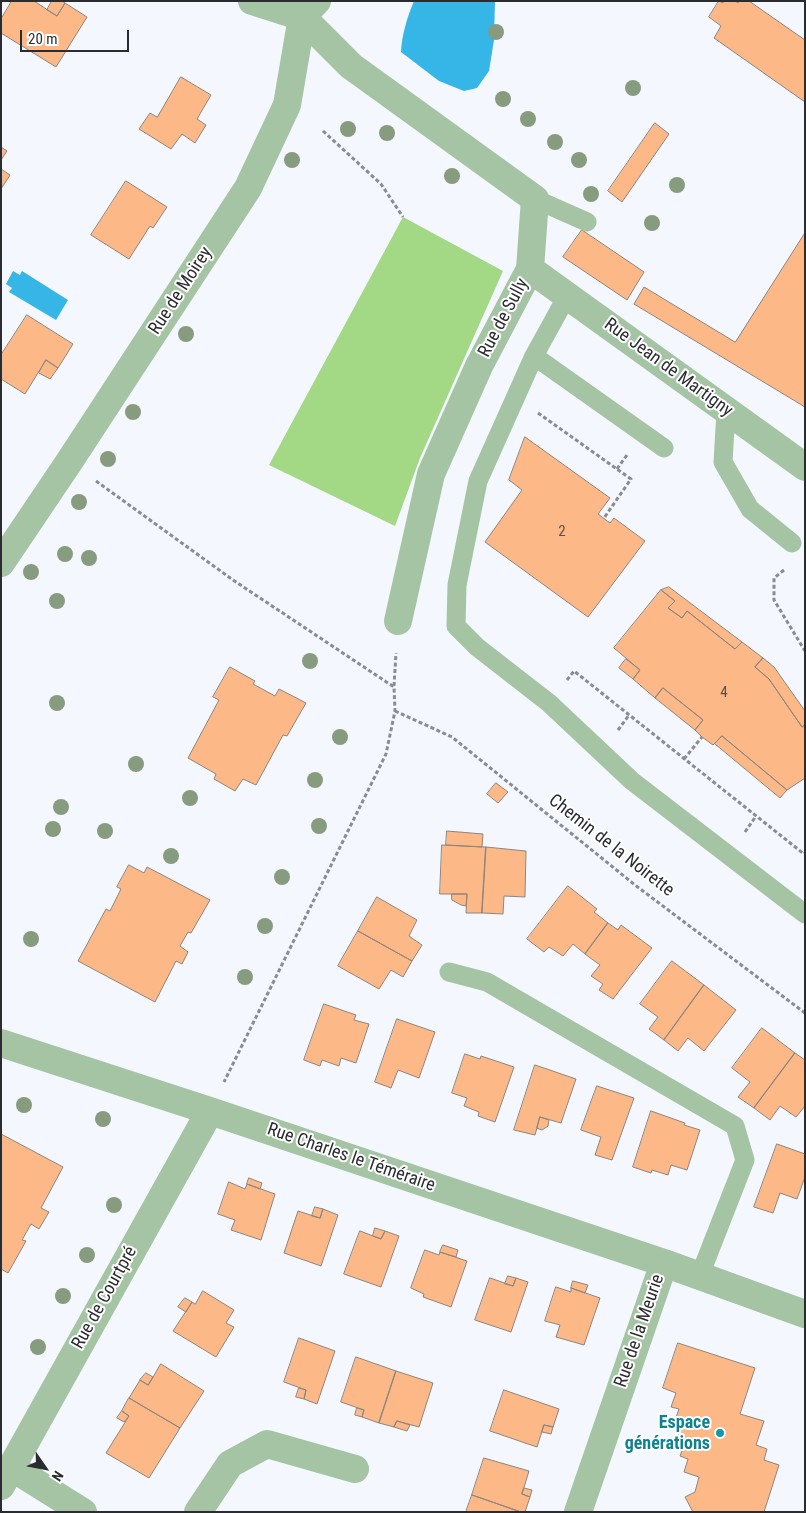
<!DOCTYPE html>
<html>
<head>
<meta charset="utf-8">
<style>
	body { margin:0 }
	#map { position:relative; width:806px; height:1513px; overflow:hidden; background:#f4f7fe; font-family:"Roboto Condensed",sans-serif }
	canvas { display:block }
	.frame { position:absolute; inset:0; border:2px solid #2b2c30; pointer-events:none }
	.north { position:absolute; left:20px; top:1443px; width:50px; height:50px; -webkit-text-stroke:4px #fff; paint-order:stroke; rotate:123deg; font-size:14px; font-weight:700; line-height:20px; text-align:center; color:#2b2c30 }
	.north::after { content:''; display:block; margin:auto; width:18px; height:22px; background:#2b2c30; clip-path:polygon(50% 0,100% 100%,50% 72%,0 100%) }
	.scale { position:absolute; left:20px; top:30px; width:109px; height:22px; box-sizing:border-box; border:2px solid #2b2c30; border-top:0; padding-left:6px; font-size:15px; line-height:18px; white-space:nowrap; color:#2b2c30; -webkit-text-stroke:4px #fff; paint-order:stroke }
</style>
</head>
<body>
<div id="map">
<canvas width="806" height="1513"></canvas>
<div class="frame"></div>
<div class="north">N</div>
<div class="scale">20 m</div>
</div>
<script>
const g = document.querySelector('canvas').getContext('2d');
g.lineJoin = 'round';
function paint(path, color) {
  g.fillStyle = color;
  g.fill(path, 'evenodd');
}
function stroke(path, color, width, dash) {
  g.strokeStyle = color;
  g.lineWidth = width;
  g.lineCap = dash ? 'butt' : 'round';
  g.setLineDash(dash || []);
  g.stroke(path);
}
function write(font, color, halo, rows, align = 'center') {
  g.font = font + ' "Roboto Condensed",sans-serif';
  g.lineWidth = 4;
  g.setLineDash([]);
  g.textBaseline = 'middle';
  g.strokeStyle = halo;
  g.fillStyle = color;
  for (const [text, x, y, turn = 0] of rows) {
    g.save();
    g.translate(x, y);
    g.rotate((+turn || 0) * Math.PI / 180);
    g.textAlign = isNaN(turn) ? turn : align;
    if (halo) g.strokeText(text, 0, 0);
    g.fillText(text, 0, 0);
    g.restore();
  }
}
paint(new Path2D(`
	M403 217 503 271 420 458 395 526 269 465Z`), '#a3d884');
paint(new Path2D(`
	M414 1H495L494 40 489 71 477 88 464 91 439 81 401 52C402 34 407 18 414 1Z
	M13 271 20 275 22 271 68 300 56 320 9 292 12 288 6 284Z`), '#35b6e6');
const building = new Path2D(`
	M12 1H34L57 16 65 3 87 17 56 67 1 33V19Z
	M52 1H62L65 3 57 16 47 10Z
	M719 1 723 3 724 1H735L738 3 739 1H749L805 40V102L714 38 721 26 709 17Z
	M181 77 211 95 197 119 206 125 195 143 182 134 171 149 139 129 150 113 157 117Z
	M655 123 669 134 622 202 608 191Z
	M1 147 7 151 1 160Z
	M1 169 10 175 1 189Z
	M126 181 167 207 153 228 150 226 129 259 91 235Z
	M582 230 644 272 627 300 563 257Z
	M805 233V407L634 304 644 287 735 342Z
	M27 315 73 344 58 368 46 360 25 394 1 379V355Z
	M46 360 58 368 50 379 39 373Z
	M525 437 610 498 598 514 610 523 614 518 645 541 588 617 485 542 522 490 509 480Z
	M669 587 742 642 735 649 687 611 682 618 668 608 675 601 661 590Z
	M661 590 675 601 668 608 682 618 687 611 735 649 742 642 763 658 755 667 769 679 802 727 805 725V778L787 790 722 736 713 745 702 737 695 730 703 720 663 688 655 698 633 679 640 670 614 648Z
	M763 658 774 667 805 711V725L802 727 769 679 755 667Z
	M626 659 640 670 633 679 619 668Z
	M230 667 255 681 253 684 275 696 279 689 306 703 287 736 283 735 256 785 243 779 235 791 214 779 216 774 188 758 219 700 213 697Z
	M663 688 703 720 695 730 655 698Z
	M722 736 787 790 780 798 715 744Z
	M496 783 508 792 498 803 487 794Z
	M447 831 483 834 482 847 446 845Z
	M442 845 486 847 482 913H466L467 894H440Z
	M486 847 526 851 525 897 504 896 503 914 482 913Z
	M129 865 144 873 147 867 210 900 191 933 188 932 180 946 188 952 182 964 176 961 155 1002 78 961 106 909 110 911 121 889 117 887Z
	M568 886 597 909 594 912 608 923 585 954 573 944 563 956 549 947 544 952 527 939Z
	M452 894H467L466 906 461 905 452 900Z
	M377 897 417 920 409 936 422 945 412 961 358 931Z
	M608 923 618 930 621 925 652 948 613 999 599 990 603 984 591 976 600 965 585 954Z
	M358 931 412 961 403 977 391 970 379 989 338 966Z
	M672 961 704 985 664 1040 649 1029 658 1017 640 1004Z
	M704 985 736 1010 704 1051 688 1038 678 1051 664 1040Z
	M324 1004 356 1015 354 1020 369 1024 356 1063 341 1058 339 1066 322 1060 320 1066 304 1060Z
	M397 1019 435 1032 419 1078 398 1070 391 1088 375 1082Z
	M762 1028 795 1053 754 1108 738 1097 750 1082 732 1068Z
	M795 1053 805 1060V1106L796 1117 780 1106 770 1120 754 1108Z
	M465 1054 480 1059 481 1056 514 1067 495 1122 478 1116 479 1112 464 1106 467 1098 452 1093Z
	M535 1065 576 1079 561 1123 540 1117 535 1135 514 1130Z
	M597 1086 634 1098 612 1160 595 1155 601 1137 581 1130Z
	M651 1111 685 1123 684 1125 700 1130 687 1170 671 1165 668 1175 652 1170 651 1173 633 1167Z
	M540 1117 549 1120 548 1126 542 1130 537 1128Z
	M1 1134 63 1167 41 1208 49 1212 39 1229 31 1224 22 1240 26 1241 8 1273 1 1269Z
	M777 1144 805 1154V1177L797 1199 780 1193 773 1213 754 1207Z
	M249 1178 262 1183 260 1189 247 1184Z
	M229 1182 245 1189 247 1184 275 1194 261 1240 231 1230 235 1220 218 1214Z
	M315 1207 323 1209 320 1218 312 1216Z
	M323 1209 338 1215 321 1266 284 1253 298 1211 320 1218Z
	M375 1228 385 1231 381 1239 373 1236Z
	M360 1231 381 1239 385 1231 399 1236 381 1287 344 1274Z
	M443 1245 458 1250 456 1257 440 1252Z
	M425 1250 439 1255 440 1252 467 1261 451 1307 423 1297 424 1294 411 1288Z
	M508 1276 516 1278 513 1286 505 1284Z
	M490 1278 513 1286 516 1278 528 1282 511 1332 475 1320Z
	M573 1281 588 1285 585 1293 571 1288Z
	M556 1287 571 1292V1288L600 1298 584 1345 556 1337 560 1325 545 1321Z
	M203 1291 234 1310 226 1323 234 1327 216 1357 173 1331 192 1302 195 1304Z
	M185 1298 192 1302 186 1312 178 1307Z
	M299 1338 335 1351 317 1404 304 1399 306 1390 284 1382Z
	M678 1343 755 1368 740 1414 764 1421 756 1445 767 1449 764 1460 779 1465 764 1512H693L685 1497 695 1492 699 1477 684 1472 688 1459 680 1456 685 1443 677 1440 682 1425 674 1423 679 1409 671 1407 676 1393 663 1388Z
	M356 1357 396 1371 379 1423 362 1417 364 1410 341 1402Z
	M161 1364 204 1391 180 1428 129 1398 140 1380 148 1385Z
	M396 1371 433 1383 419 1427 397 1421 394 1427 379 1423Z
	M146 1373 153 1377 148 1385 140 1380Z
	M299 1388 306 1390 304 1399 296 1397Z
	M504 1390 559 1409 553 1427 544 1425 537 1447 490 1431Z
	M129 1398 180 1428 149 1478 106 1453 129 1416 122 1411Z
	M357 1408 364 1410 362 1417 355 1415Z
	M122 1411 129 1416 124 1422 117 1418Z
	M397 1421 410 1425 407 1431 394 1427Z
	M544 1425 553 1427 551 1434 542 1432Z
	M484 1458 529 1471 522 1494 530 1497 525 1512H521L472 1495Z
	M524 1488 532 1490 530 1497 522 1494Z
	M472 1495 521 1512H466Z`);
paint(building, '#fcb886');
stroke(building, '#8d8580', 1);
stroke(new Path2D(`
	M323 131 381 184 403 217
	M538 413 631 479 604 518
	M617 469 627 455
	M96 481 233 580 394 687 395 711 386 754 224 1082
	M784 570 774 578V600L805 651
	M567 680 574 671 804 854 805 853
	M394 686 396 653
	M395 711 452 737 635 885 805 1013
	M618 730 629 715
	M684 759 702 737
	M745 832 756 816`), '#8a8c91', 3, [4, 2.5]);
stroke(new Path2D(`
	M535 199 587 222
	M567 296 534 356 478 481 457 585 456 626 477 647 549 703 632 781 805 914
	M534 356 664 448
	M726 411 723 462 750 509 792 543
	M449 972 487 982 735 1126 745 1160 700 1275`), '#a4c4a3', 19);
stroke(new Path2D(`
	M252 1 302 17 351 66 535 199 530 269 479 366 431 474 398 621
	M530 269 805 467
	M1 563 69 462 248 188 287 105 302 17 317 1
	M1 1043 210 1111 664 1263 805 1314
	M11 1467 83 1512
	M1 1486 210 1111
	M198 1512 230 1464 267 1444 355 1469
	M578 1512 664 1263`), '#a4c4a3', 28);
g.fillStyle = '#879b7e';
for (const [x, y] of [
	[496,32],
	[633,88],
	[503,99],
	[528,119],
	[348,129],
	[387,133],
	[555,142],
	[292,160],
	[579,160],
	[452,176],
	[677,185],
	[591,194],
	[652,223],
	[186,334],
	[133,412],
	[108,459],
	[79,502],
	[65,554],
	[89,558],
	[31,572],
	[57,601],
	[310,661],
	[57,703],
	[340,737],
	[136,764],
	[315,780],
	[190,798],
	[61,807],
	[319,826],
	[53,829],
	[105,831],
	[171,856],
	[282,877],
	[265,926],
	[31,939],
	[245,977],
	[24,1105],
	[103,1119],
	[114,1205],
	[87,1255],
	[63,1296],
	[38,1347]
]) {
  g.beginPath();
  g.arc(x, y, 8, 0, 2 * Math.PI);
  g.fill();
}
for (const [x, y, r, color] of [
	[720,1433,5,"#0f9aa8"]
]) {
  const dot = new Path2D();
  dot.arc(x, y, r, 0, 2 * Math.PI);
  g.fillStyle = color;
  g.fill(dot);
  stroke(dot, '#fff', 2);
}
write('15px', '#5f4f46', null, [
	["2",562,532],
	["4",724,693]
]);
write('18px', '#2b2c30', '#fff', [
	["Rue de Moirey",181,291,-57],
	["Rue de Sully",504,318,-62],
	["Rue Jean de Martigny",668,368,36],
	["Chemin de la Noirette",611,846,38],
	["Rue Charles le Téméraire",351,1158,19],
	["Rue de Courtpré",105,1298,-61],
	["Rue de la Meurie",640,1331,-71]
]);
write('bold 18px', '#0d838f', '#fff', [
	["Espace",710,1423],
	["générations",710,1444]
], 'right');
</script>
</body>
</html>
